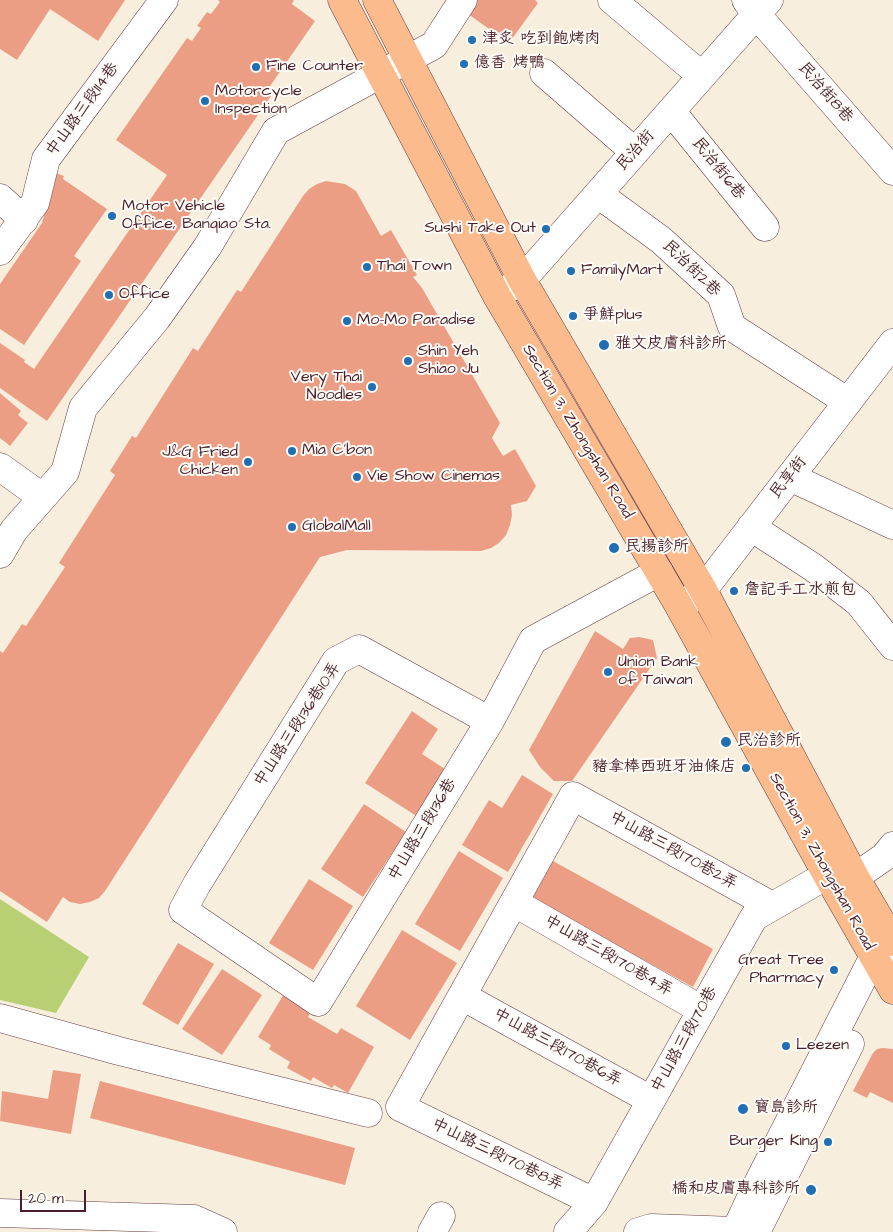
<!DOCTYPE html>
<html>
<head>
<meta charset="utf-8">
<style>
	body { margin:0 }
	#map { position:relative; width:893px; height:1232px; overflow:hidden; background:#f8eedd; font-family:"Architects Daughter",sans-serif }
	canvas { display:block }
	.scale { position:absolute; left:20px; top:1190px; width:66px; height:22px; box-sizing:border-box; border:2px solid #4a1f2b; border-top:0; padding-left:6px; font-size:15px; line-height:18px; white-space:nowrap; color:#4a1f2b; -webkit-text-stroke:4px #fdfcf7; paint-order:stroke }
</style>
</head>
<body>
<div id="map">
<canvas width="893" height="1232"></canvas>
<div class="scale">20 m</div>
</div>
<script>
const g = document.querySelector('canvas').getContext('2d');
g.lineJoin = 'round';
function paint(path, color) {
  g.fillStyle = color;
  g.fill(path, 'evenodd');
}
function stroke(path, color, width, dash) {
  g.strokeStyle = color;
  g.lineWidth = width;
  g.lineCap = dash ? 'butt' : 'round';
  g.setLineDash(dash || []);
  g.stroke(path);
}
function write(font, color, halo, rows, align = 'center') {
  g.font = font + ' "Architects Daughter","LXGW WenKai TC",sans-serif';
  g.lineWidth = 4;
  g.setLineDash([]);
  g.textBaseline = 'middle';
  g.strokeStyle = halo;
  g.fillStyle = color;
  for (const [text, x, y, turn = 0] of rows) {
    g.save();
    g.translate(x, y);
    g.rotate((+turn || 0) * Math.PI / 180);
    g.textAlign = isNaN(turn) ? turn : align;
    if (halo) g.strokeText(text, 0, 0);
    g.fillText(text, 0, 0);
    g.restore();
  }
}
paint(new Path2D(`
	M0 899 89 957 56 1013 0 1000Z`), '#b9cf73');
paint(new Path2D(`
	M0 0H125L98 41 50 9 17 60 0 49Z
	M218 0H294L292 4 315 21 266 92 271 96 47 421 0 388V343L25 360 24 362 34 369 167 175 116 140 187 38 192 41 201 28 197 26 207 12 211 14 220 2Z
	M478 0H535L538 3 509 43 468 14Z
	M56 173 64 176 63 179 107 209 74 256 81 261 24 345 0 329V284L42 223Z
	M326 181 345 184 356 191 381 236 391 230 417 275 413 277 422 288 500 423 492 438 503 456 515 449 536 486 527 501 511 505 512 515 510 525 506 535 499 543 491 548 481 551 347 550 320 557 105 891 99 898 90 902 80 904 70 902 63 897 47 922 0 891V651L3 653 22 624 26 626 65 567 59 563 115 475 110 471 132 436 136 438 193 348 198 351 237 290 241 292 303 196 309 189 317 184Z
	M0 393 21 411 18 415 28 423 10 446 0 438Z
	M595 631 623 649 630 638 639 637 653 640 657 658 572 781H554L540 767 529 750Z
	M412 711 438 729 422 754 448 771 418 817 365 783Z
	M522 775 553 794 508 872 462 845 489 800 502 808Z
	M364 804 406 832 363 897 321 869Z
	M459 851 503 878 460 951 415 924Z
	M553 861 713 949 693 987 532 899Z
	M309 879 353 906 313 970 269 943Z
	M402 930 457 963 410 1040 356 1006Z
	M178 943 214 964 178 1025 142 1004Z
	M222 969 262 995 222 1055 182 1029Z
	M284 994 312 1010 308 1017 337 1034 341 1028 374 1047 348 1093 334 1085 332 1088 313 1077 311 1081 287 1068 290 1062 269 1049 271 1045 258 1037Z
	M883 1048 893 1049V1103L870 1092 867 1098 853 1091 873 1053 877 1049Z
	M53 1070 81 1074 71 1134 0 1121 2 1091 48 1099Z
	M100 1081 355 1148 345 1185 90 1118Z`), '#ec9e85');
const minor = new Path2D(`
	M612 0 702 76
	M746 0 756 14 893 171
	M544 73 635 152
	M671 111 765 227
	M598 194 661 240 721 295 732 327 848 402
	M0 198 24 220
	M0 251 35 203 46 159 164 0
	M497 296 522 280 769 0
	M0 467 42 497
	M790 477 893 525
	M751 527 814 568 859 603 893 646
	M0 554 14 530 65 472 83 408 157 318 208 246 276 131 434 45 463 0
	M685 603 703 590 893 343
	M490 721 359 649 336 661 197 884 183 910 318 1002 490 721 533 640 659 572
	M515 903 702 1010
	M462 996 651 1100
	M0 1018 119 1051 368 1113
	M594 1202 400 1107 573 796 772 906
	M0 1213 194 1219 223 1232
	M432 1232 441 1216
	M568 1232 594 1202 754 917 827 875 855 877 884 857 893 846
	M638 1232 651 1228 735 1231
	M735 1232 757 1185 874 956 893 950
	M756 1232 850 1044`);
const major = new Path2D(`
	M342 0 497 296 679 606 827 875 893 990
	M377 0 522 280 703 590 855 877 893 942`);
stroke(minor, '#643e46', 29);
stroke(major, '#643e46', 29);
stroke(minor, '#fff', 28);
stroke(major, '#fbbb8d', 28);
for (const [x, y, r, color] of [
	[472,40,5,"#1f6fb2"],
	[464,64,5,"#1f6fb2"],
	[256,67,5,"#1f6fb2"],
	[205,101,5,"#1f6fb2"],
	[112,216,5,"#1f6fb2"],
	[546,229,5,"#1f6fb2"],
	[367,267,5,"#1f6fb2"],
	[571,271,5,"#1f6fb2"],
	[109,295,5,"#1f6fb2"],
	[573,316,5,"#1f6fb2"],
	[347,321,5,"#1f6fb2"],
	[604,345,6,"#1f6fb2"],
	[408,361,5,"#1f6fb2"],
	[372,387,5,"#1f6fb2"],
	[292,451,5,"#1f6fb2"],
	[248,462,5,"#1f6fb2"],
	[357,477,5,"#1f6fb2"],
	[292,527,5,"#1f6fb2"],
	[614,548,6,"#1f6fb2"],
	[734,591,5,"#1f6fb2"],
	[608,672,5,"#1f6fb2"],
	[726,742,6,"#1f6fb2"],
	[746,768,5,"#1f6fb2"],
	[834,970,5,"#1f6fb2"],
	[786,1046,5,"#1f6fb2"],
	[743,1109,6,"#1f6fb2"],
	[828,1142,5,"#1f6fb2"],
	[811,1190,6,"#1f6fb2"]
]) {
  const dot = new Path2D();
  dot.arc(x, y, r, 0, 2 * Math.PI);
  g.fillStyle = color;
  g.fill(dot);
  stroke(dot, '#fdfcf7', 2);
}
write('16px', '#4a1f2b', '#fdfcf7', [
	["津炙 吃到飽烤肉",482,40],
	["億香 烤鴨",474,64],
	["Fine Counter",266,67],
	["Motorcycle",215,92],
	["Inspection",215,110],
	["Motor Vehicle",122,207],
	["Office, Banqiao Sta.",122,225],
	["Sushi Take Out",536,229,"right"],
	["Thai Town",377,267],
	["FamilyMart",581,271],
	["Office",119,295],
	["爭鮮plus",583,316],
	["Mo-Mo Paradise",357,321],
	["雅文皮膚科診所",615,345],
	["Shin Yeh",418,352],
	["Shiao Ju",418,370],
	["Very Thai",362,378,"right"],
	["Noodles",362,396,"right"],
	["Mia C'bon",302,451],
	["J&G Fried",238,453,"right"],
	["Chicken",238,471,"right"],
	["Vie Show Cinemas",367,477],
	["GlobalMall",302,527],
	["民揚診所",625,548],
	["詹記手工水煎包",744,591],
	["Union Bank",618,663],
	["of Taiwan",618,681],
	["民治診所",737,742],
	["豬拿棒西班牙油條店",736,768,"right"],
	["Great Tree",824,961,"right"],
	["Pharmacy",824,979,"right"],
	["Leezen",796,1046],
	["寶島診所",754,1109],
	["Burger King",818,1142,"right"],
	["橋和皮膚專科診所",800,1190,"right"]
], 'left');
write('16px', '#4a1f2b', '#fdfcf7', [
	["民治街8巷",825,93,49],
	["中山路三段114巷",83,110,-54],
	["民治街",636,151,-48],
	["民治街6巷",718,169,51],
	["民治街2巷",691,269,44],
	["Section 3, Zhongshan Road",577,432,59],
	["民享街",789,478,-52],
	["中山路三段136巷10弄",298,725,-57],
	["中山路三段136巷",423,830,-59],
	["中山路三段170巷2弄",673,851,29],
	["Section 3, Zhongshan Road",821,862,61],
	["中山路三段170巷4弄",608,956,30],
	["中山路三段170巷",685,1040,-61],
	["中山路三段170巷6弄",557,1048,29],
	["中山路三段170巷8弄",497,1155,26]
]);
</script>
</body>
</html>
